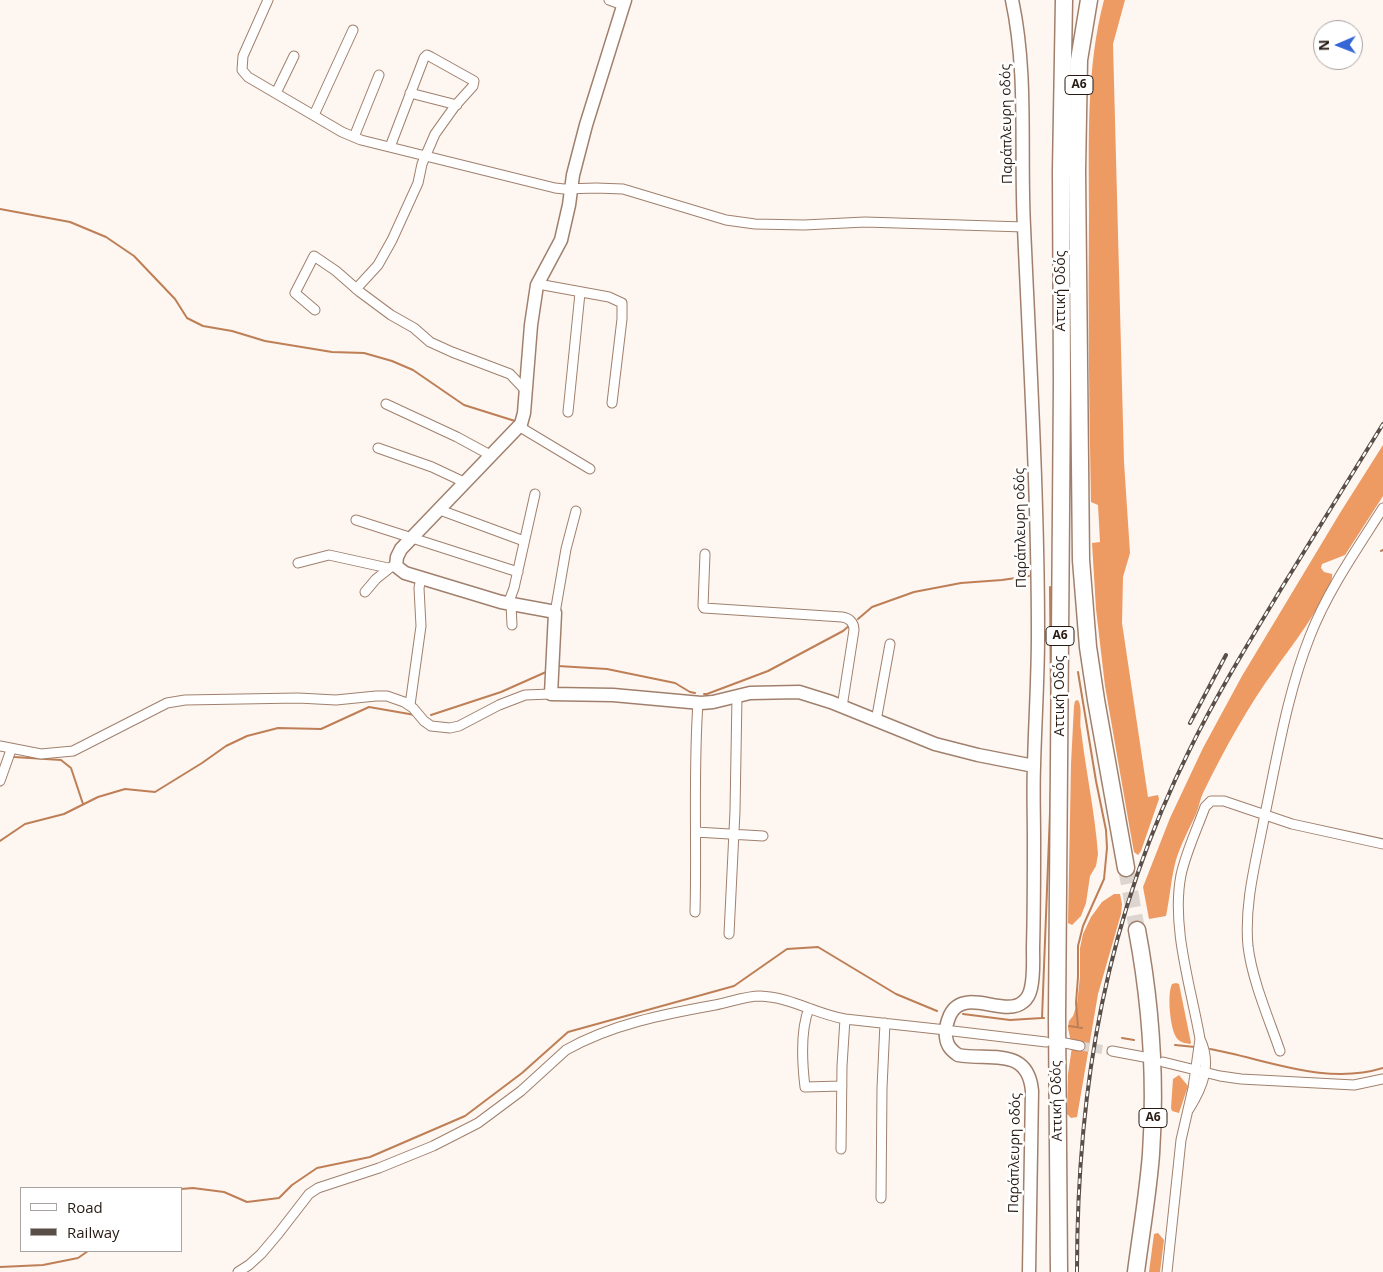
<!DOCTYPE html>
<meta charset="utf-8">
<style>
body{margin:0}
#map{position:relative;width:1383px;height:1272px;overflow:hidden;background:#fdf6f1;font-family:"Open Sans",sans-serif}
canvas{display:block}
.legend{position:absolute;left:20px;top:1187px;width:162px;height:65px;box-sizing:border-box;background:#fff;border:1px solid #a9a4a1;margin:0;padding:6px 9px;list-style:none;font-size:15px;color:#271b13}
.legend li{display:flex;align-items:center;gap:10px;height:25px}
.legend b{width:25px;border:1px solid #a9a4a1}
.north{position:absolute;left:1313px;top:20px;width:50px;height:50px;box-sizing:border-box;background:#fff;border:1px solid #a9a4a1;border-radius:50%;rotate:269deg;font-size:14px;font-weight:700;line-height:20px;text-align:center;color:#271b13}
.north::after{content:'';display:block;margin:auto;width:18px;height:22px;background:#3567d7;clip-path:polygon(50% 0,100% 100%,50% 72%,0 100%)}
</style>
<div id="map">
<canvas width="1383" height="1272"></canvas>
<ul class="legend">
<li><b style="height:6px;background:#fff"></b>Road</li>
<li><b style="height:6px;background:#5a4f48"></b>Railway</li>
</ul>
<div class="north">N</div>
</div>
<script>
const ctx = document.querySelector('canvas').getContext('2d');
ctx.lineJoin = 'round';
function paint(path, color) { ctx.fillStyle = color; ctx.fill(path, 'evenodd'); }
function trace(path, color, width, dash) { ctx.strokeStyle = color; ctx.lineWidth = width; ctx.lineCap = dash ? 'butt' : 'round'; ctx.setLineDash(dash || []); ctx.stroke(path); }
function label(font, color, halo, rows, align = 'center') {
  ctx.font = font + ' "Open Sans",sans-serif'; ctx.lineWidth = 5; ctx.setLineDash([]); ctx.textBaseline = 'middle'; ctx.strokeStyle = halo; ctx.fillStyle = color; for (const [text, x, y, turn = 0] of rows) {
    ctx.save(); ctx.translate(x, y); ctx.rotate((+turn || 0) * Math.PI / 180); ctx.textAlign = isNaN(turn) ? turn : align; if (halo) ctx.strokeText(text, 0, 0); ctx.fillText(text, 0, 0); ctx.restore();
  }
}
paint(new Path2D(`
 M1104,0H1125L1113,44L1124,462L1130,553L1123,577L1122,623L1148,797L1158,795L1159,799L1141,851L1138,855L1134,852L1130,830L1105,686L1096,609L1092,543L1100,542L1098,505L1091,502C1089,405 1088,308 1089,211C1089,141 1086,68 1104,0Z
 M1383,445V496L1345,555L1322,564L1321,568L1324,572L1332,574C1335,589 1287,653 1276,668C1248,706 1224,750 1203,793C1200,799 1199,807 1196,814C1189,829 1181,844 1176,860C1171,878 1170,897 1166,916L1149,919L1143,887L1170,818L1203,748L1242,676L1340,513Z
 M1078,700C1083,708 1079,721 1081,730C1086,772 1095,813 1098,854L1096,866L1090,876L1086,903L1081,916L1072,925L1068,923L1071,764L1074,706L1075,701Z
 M1114,894H1120L1122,904L1121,914L1098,994L1077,1117L1071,1118L1067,1114L1068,1074L1072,1047L1068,1028L1069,1021L1073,1016L1077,1004L1080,977V948L1083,934L1091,917L1102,902Z
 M1176,983L1179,984L1191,1043L1190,1044C1184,1043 1179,1042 1176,1037C1170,1027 1167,994 1172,984Z
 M1179,1075L1188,1086L1179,1113L1172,1111L1171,1108L1173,1079Z
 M1158,1233L1164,1240L1160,1272H1149L1154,1234Z`), '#ed9a63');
trace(new Path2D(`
 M0,209L70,222L106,237L134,256L175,299L187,318L203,326L232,331L265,341L332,352L364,353L392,361L413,370L464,405L515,421
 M1381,551L1383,550
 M1050,587L1051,702
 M858,619L872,607L914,592L961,583L1002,580L1029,576
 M558,666L607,669L675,683L690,692L695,693
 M704,694H707L768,671L843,631L850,625
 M431,715L501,692L546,672
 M14,757L61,760L71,768L83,804
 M0,841L25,824L64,814L98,797L125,789L155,792L202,763L226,746L247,736L278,728L321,729L369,707L415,715
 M963,1014L1010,1020L1042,1018
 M1044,1018H1042L1051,787
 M1069,1026L1082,1028
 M1078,1027L1076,1003L1078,977V946L1083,926L1104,879L1107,848L1106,830L1096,781L1078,672
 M1122,1038L1134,1040
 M1175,1045L1195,1047
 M1210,1049C1266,1059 1325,1086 1383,1068
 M181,1189L193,1188L224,1192L247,1202L279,1198L292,1185L317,1168L370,1157L465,1116L522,1073L568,1032L734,986L787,949L818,947L896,994L937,1011
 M0,1267L43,1265L78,1258L88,1251`), '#be7f56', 2);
trace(new Path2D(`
 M1080,1046L1112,1051`), '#ddd5d0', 9, [9, 4.5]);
trace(new Path2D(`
 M1126,868L1137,930`), '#ddd5d0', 16, [16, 8]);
const street = new Path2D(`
 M268,0L243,56L242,70L248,77L342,132L361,140L555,188L564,189L596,188L623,189L726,220L755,224L804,225L865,222L1024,227
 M609,0L623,5
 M276,93L294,56
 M410,93L457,105
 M314,115L353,30
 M354,137L379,75
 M538,284L609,297L622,303V319L612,403
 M356,289L378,265L392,240L418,183L422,164L435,134L455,106L473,86L474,81L431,57L427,55L424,58L390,147
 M315,310L295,293L314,256L336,271L360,292L391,315L414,328L430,342L452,352L510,374L526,391
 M386,404L457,437L492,456
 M568,412L580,293
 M520,427L590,469
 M378,448L432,467L466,483
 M440,510L524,541
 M356,520L518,572
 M705,554L703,606L704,608L842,617C849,618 854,622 854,630L842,707
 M298,563L329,555L388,568
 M365,592L376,579L391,567
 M508,604L514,588L535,494
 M511,604L512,625
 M555,613L566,549L576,511
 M410,705L421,626L419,588L421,578
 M876,721L890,644
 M0,746L41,754L73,751L167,703L185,700L298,698L336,700L376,696H387L404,702L413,708L424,721L431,726L450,728L459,726L499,705L525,695L551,694
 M0,781L11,750
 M696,832L763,836
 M695,912C697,842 693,773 698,703
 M729,934L735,811L737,696
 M809,1008C800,1031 802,1062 805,1087L842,1086
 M953,1031L1046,1042
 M1065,1043L1080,1046
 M1112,1051L1144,1057
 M1280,1051C1269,1019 1252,980 1248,946C1244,904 1256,861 1264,819C1277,758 1287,694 1310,636C1328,590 1357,549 1383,508
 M1163,1062L1220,1076L1241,1079L1354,1085L1383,1079
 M1189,1109C1203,1087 1212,1064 1200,1039C1191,987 1171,927 1181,875C1186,852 1197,829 1205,807L1211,801H1224L1292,824L1383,844
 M841,1149L842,1066L845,1019
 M881,1198L882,1088L885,1023
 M238,1272L249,1265L261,1254L278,1234L309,1194L318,1188L379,1168L433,1146L478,1123L521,1091L566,1050C612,1024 665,1014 715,1005C730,1002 746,996 760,996C790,997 816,1014 845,1019L946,1030
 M1167,1272L1181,1140L1193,1088L1200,1039`);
const secondary = new Path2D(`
 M625,0L586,125L573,175L569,205L561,240L537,285L531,325L524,413L521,424L401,549L397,557L396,566L405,573L501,602L550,611L555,613L551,694L613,695L701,703L713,702L750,693L799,692L831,702L935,744L978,755L1034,766
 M1012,0C1028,74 1020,151 1024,227C1030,363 1038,499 1038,635C1038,679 1035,723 1034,766C1033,791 1034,815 1034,840C1034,876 1034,912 1033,948C1033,961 1034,975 1031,988C1030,993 1027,999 1023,1002C1005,1018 964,986 950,1015C947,1022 945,1030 946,1037C947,1046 951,1050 958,1055C989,1061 1028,1046 1032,1091L1029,1272`);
const highway = new Path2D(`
 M1089,0L1079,60L1077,171L1081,560L1088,647L1096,700L1126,868
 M1059,1272L1057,1018L1062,383L1061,171L1064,0
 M1136,1272C1141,1233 1148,1194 1151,1154C1156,1079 1151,1004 1137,930`);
trace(street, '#a0806d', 11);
trace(secondary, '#a0806d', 15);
trace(highway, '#a0806d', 19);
trace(street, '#fff', 9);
trace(secondary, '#fff', 12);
trace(highway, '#fff', 16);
const rail = new Path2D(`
 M1190,723L1226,655
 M1077,1272C1077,1086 1106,917 1190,749C1217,694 1249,642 1281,589C1315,534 1349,479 1383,424`);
trace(rail, '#5a4f48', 4);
trace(rail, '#fff', 2, [5.5]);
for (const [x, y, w] of [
 [1079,85,28],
 [1060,636,28],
 [1153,1118,28]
]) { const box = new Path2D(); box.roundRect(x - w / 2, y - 9.5, w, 19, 4); ctx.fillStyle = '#fff'; ctx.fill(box); trace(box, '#271b13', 1); }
label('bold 12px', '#271b13', null, [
 ["Α6",1079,85],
 ["Α6",1060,636],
 ["Α6",1153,1118]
]);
label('14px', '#271b13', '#fff', [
 ["Παράπλευρη οδός",1007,124,-91],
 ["Αττική Οδός",1061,291,-90],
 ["Παράπλευρη οδός",1021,528,-91],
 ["Αττική Οδός",1060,696,-90],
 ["Αττική Οδός",1057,1101,-91],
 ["Παράπλευρη οδός",1015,1153,-89]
]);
</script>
